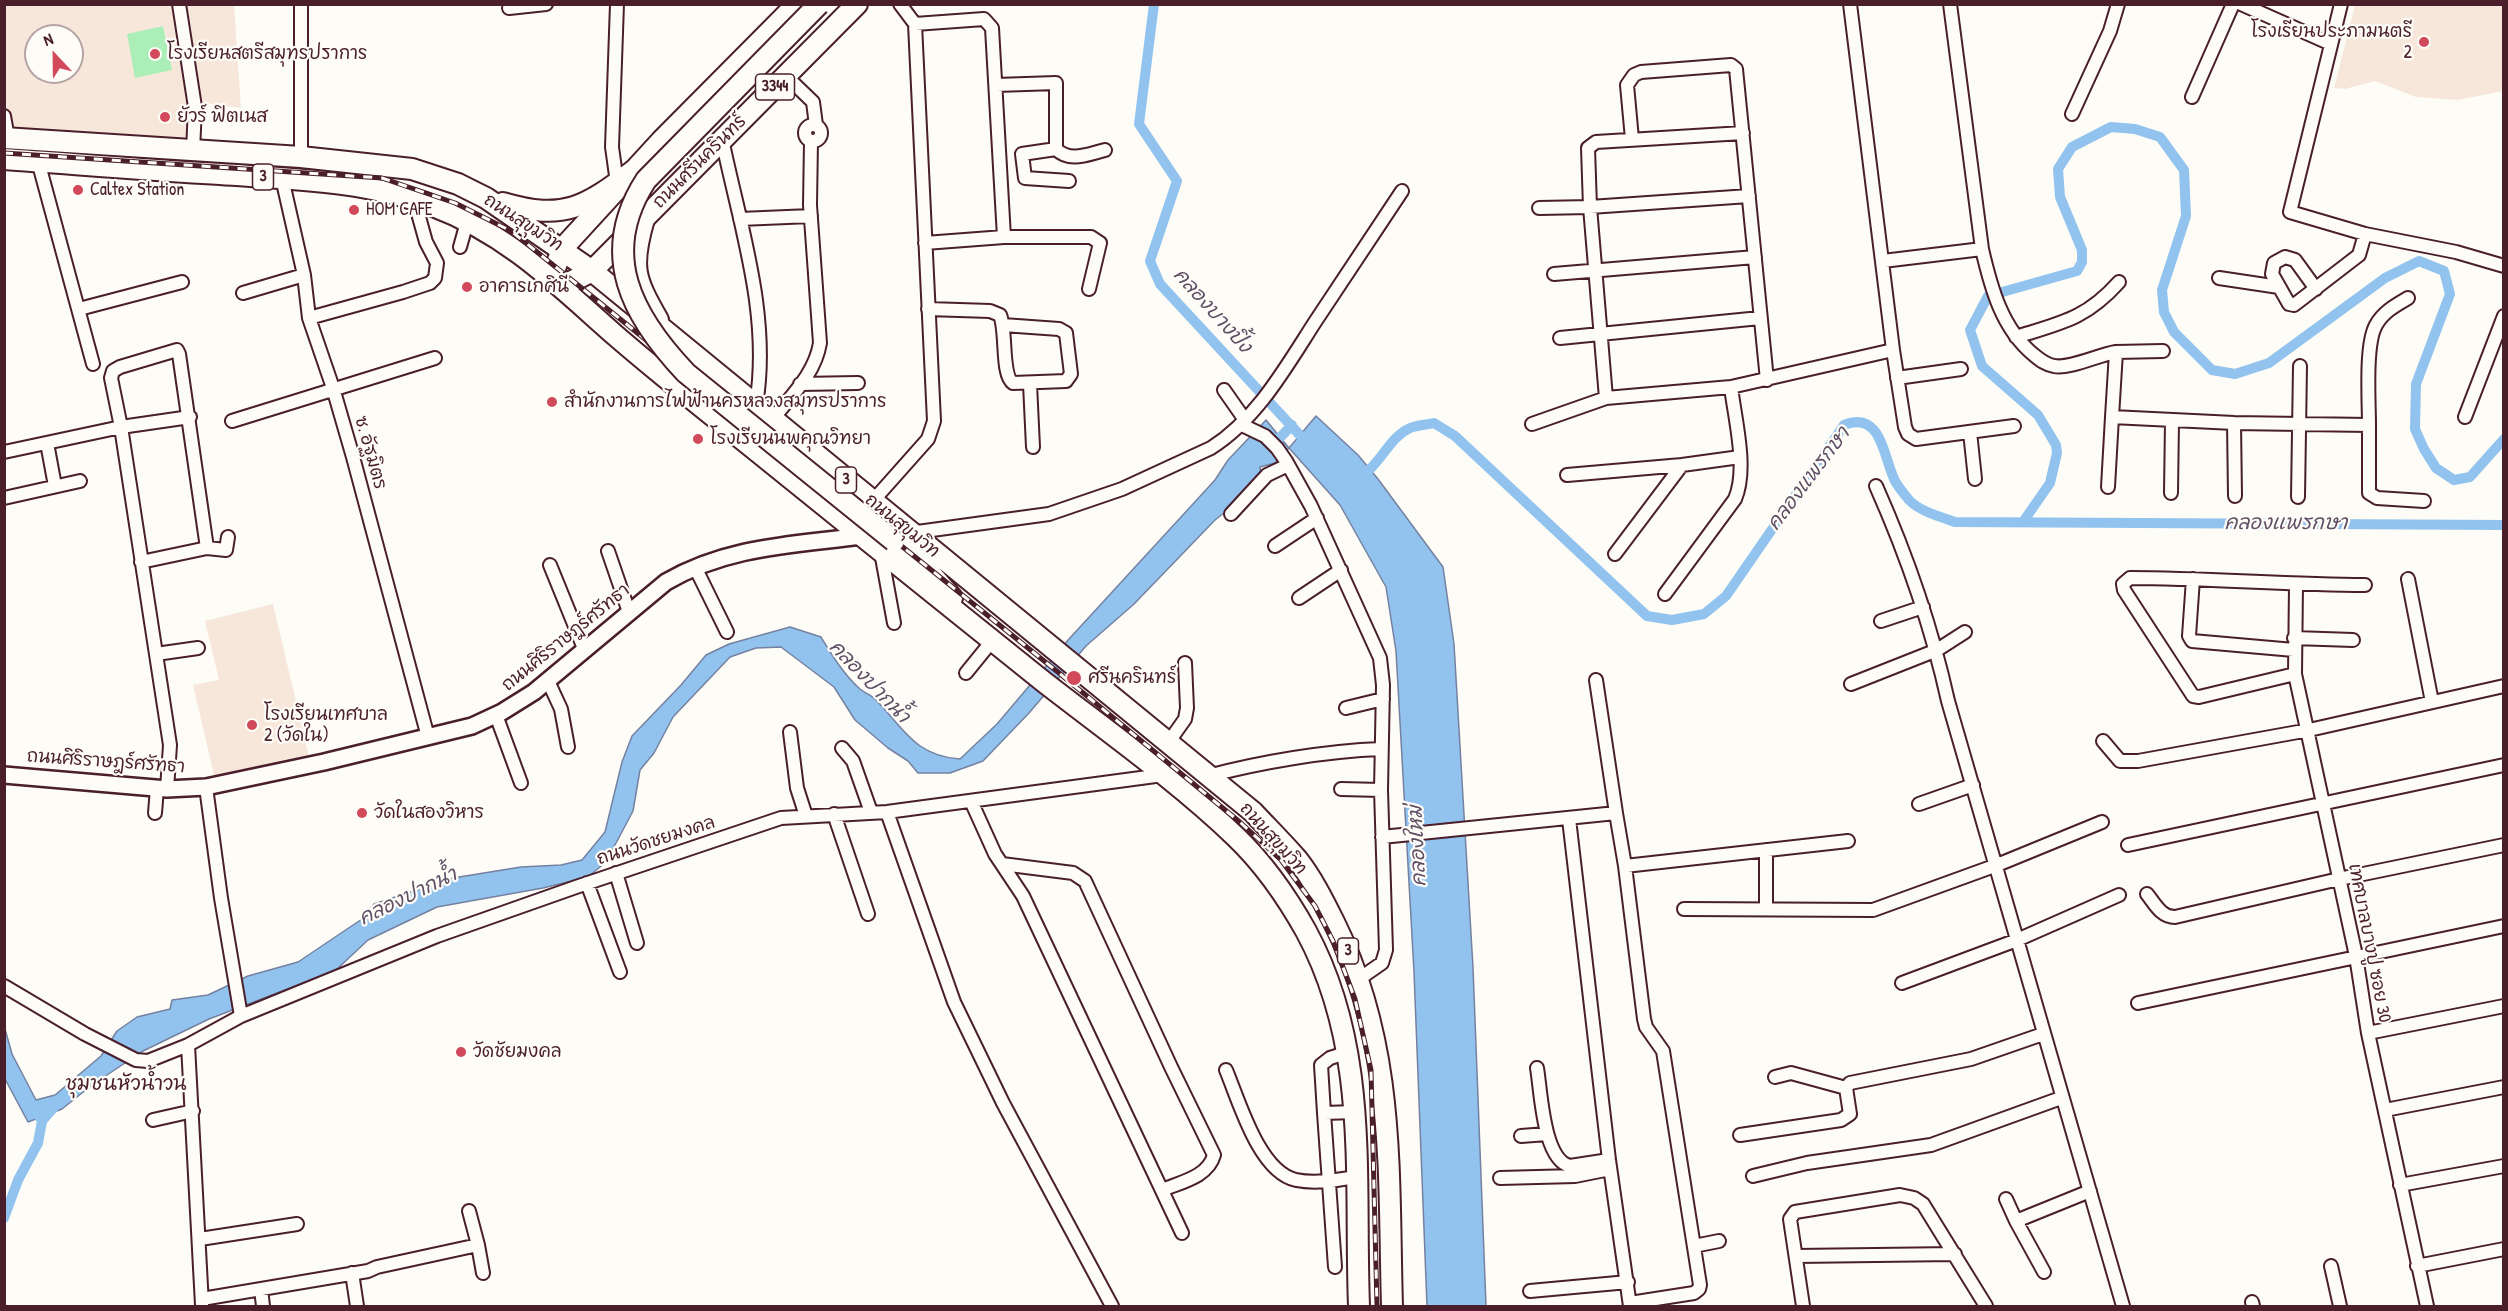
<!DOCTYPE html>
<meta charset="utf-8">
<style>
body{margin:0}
#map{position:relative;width:2508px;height:1311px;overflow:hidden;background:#fdfcf7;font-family:"Patrick Hand",sans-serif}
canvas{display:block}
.frame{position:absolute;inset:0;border:6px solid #4a1f2b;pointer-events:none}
.north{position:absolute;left:24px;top:24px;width:60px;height:60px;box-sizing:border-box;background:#fdfcf7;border:2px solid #b5a4a5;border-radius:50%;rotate:338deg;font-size:16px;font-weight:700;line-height:24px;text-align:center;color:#4a1f2b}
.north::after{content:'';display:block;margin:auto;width:21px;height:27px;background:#d1495b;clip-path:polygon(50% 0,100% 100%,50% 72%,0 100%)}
</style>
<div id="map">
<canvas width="2508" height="1311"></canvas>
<div class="frame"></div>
<div class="north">N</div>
</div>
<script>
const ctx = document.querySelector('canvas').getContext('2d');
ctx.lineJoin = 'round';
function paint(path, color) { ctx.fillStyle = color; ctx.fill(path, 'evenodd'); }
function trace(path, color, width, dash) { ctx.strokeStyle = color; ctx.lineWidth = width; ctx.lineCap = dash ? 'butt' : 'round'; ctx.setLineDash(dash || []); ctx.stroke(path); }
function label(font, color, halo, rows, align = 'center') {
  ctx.font = font + ' "Patrick Hand","Playpen Sans Thai",sans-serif'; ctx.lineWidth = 4.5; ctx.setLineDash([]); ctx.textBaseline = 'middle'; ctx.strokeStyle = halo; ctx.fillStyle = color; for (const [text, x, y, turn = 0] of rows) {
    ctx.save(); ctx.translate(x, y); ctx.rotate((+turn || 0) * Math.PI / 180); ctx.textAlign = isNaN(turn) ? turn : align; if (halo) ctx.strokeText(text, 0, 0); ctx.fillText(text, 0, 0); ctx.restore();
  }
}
paint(new Path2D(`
 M5,5H234L241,108L194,102L188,139L12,130L5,98ZM36,36H72V72H36Z
 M2355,5H2503V91L2458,100L2416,97L2375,81L2345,89L2334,88Z
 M273,604L311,765L217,788L193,685L219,680L205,621Z`), '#f7e7db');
paint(new Path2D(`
 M163,26L172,70L135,78L127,34Z`), '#abeeb8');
const water = new Path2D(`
 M1316,416L1358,455L1378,479L1443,567L1454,644L1473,968L1486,1306H1427L1414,972L1396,651L1386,587L1340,505L1289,448L1275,463L1260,467L1261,479L1238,502L1215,520L1134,604L1086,646L1029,713L983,761L950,773H918L908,761L888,748L855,720L834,687L781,647L756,648L730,657L673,717L654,753L640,770L633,811L606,862L588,877L543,888L437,907L368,940L335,971L209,1019L143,1051L92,1085L62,1109L28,1122L5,1079V1029L12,1054L36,1100L55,1095L101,1056L117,1031L137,1017L170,1009L172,1000L208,995L248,976L298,962L365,917L374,904L453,878L521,867L561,865L582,860L605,832L622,762L632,736L681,685L706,655L729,644L790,627L821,637C832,655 844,675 860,689C865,693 871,695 875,699C903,727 914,756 960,759L997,724L1069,639L1215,480L1228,460L1266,420L1289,448Z`);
paint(water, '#92c3ee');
trace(water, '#7581a0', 1.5);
trace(new Path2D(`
 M1154,4L1139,124L1177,181L1150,261L1160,284L1309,445
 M1272,446L1292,425
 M1370,469C1384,456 1392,436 1410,428C1417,425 1426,425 1434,423L1455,436L1647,616L1672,620L1704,614L1726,596L1844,425C1882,410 1883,457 1895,481C1899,488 1904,494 1909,500C1919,511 1941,517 1955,522L2504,525
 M2023,522L2050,483L2057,453L2056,445L2038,415L1982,366L1970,330L1988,296L2077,271L2082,262V250L2060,197L2058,169L2072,147L2111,127L2135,129L2160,137L2184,170L2186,216L2162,290L2164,312L2174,332L2212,370L2235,374L2269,363L2385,278L2419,261L2444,271L2450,294L2416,384L2415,429L2424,449L2436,468L2454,480L2470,477L2504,439
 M33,1107L42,1121L55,1106
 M4,1218L18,1180L38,1143L42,1121`), '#92c3ee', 10);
const minor = new Path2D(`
 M179,4L195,107L193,151
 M1850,4L1893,350L1905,427L1908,434L1916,439L2014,426
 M1950,4L1982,249C1991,288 2002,329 2034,355C2040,360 2046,365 2054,366C2070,369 2098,355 2116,352L2112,417L2234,423L2369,425C2369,401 2365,344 2376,325C2383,312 2396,305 2408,298
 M2241,4L2331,44
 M2341,4L2290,212L2365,234L2456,252L2504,266
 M509,8L546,4
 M915,24L984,19L992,28L1004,237
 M786,76L813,102L816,125
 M996,85L1056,83V149C1070,163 1088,154 1105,150
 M2192,97L2233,4
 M2072,114L2110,31L2118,4
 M4,116L8,138
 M805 133a8 8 0 1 1 16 0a8 8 0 1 1-16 0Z
 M722,139C740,226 771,316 756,405
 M1632,139L1627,85L1634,75L1641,72L1731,65L1736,69L1767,380
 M1056,149L1022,154L1025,178L1069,181
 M301,157V4
 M38,161L93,364
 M282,178L304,275L309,318L333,388L353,457L428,737
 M617,183L612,147L617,4
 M1539,208L1590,207L1749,196
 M740,219L811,216
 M925,243L1004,237H1091L1100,243L1089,289
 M460,247L467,222
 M1883,261L1982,249
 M1554,274L1755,257
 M2219,278L2279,287
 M2316,289L2295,260L2285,257L2274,263L2272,274L2289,304L2294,305L2359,255L2365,234
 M243,293L304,275
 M79,309L182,282
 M928,309L990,311L1000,315C1007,331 1001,375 1013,383L1066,381L1071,374L1066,333L1059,329L1003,325
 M309,318L403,292L430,283L435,278L437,263L426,242L414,199
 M2016,337C2061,323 2086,319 2119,282
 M1560,338L1760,318
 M2116,352L2163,351
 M1897,378L1961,369
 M800,384L858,383
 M1030,384L1033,447
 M1224,390L1245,420
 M1606,398L1590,207L1588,148L1596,142L1743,133
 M2465,417L2504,316
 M772,420C791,396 815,374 820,343L810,205L811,141
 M232,421L435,358
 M2234,423L2235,496
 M1532,424L1606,398L1731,387L1893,350
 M1242,425L1265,436L1277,448L1286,461L1311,506L1380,658L1383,685L1381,790L1386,950L1382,963L1359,979
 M2369,425V493L2377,498L2424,501
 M1970,432L1975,479
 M47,443L55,486
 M4,452L121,427L190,417
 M1567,475L1682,465L1740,457
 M1876,486C1908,558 1931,624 1948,701L2123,1306
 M2108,487L2112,417
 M2171,493L2172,421
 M2298,497L2300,366
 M4,498L80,481
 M872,502L928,439L934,421L915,24L900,4
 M1231,514L1267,475L1288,465
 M910,533L1049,514L1122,489L1211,448C1257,419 1286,367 1315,322C1344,278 1373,234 1402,191
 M1275,546L1317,518
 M207,548L226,550L228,537
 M608,551L629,612
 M881,552L894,623
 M1615,554L1682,465
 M141,562L207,548L179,354L177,350L120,367L113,371L111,378L121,427L170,745L167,789
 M550,565L585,651
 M695,567L727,632
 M2193,579L2189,636L2192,641L2294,650
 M2408,579L2432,702
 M2296,585L2295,674L2356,956L2368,1033L2427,1306
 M1665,594L1735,499C1748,469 1735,420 1731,387
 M1299,598L1341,570
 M1881,621L1923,607
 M2294,638L2353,640
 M156,654L198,648
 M966,673L992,641
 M2295,674L2199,697L2193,696L2124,590L2123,584L2130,578C2209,578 2287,585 2365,585
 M1596,680L1616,813
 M548,681L561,709L568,747
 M1851,684L1937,650L1965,632
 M1346,708L1383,699
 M496,715L521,783
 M790,732L797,788L806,816
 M2103,741L2120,761H2138L2309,730L2504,686
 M1168,743L1185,719L1187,708L1185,663
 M842,748L853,761L871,812
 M1208,776C1261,762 1326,751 1381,749
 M206,787L221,898L241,1016
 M1341,789L1381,790
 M971,801L995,854L1023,896L1182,1233
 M1919,804L1973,785
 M887,812L954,1002L1003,1103L1112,1306
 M155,813L157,788
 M834,814L868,914
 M1569,819L1609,1160L1630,1306
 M1382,837L1616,813L1625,866L1644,1019L1646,1027L1663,1051L1700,1285L1699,1289L1694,1293L1630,1303
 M2128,845L2504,765
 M1766,850V909
 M1002,864L1073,873L1085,881L1171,1067L1214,1155C1208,1177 1181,1182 1162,1190
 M1625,866L1848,841
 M616,873L637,943
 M587,883L620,972
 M2147,894C2155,904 2161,917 2175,917L2339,879L2504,845
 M1684,909L1873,910L1997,865L2102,822
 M1902,983L2017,940L2119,895
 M4,986L85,1034L136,1060L148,1061L188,1045L241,1016L437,936L576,887L781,818L887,812L1163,775
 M2138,1003L2504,926
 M2368,1033L2504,1006
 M188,1045L202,1305
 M1537,1068C1541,1091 1543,1160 1570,1166L1609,1160
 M1226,1070C1239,1101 1259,1172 1296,1180C1316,1184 1337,1180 1356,1177
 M1775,1077L1791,1073L1846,1088
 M2385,1110L2504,1087
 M1324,1113L1321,1065L1330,1058L1349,1052
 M153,1120L193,1111
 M1740,1135L1841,1120L1850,1114L1846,1088L1850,1083L1971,1059L2043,1034
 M1521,1136L1547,1134
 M1753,1176L1807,1163L1931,1145L2061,1098
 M1500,1178L1575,1176L1610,1169
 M2400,1185L2504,1166
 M2006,1199L2016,1221
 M200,1239L297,1224
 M478,1245L483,1273
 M1694,1246L1719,1241
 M1796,1256L1955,1254
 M2331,1266L2340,1306
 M2417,1266L2504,1249
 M1335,1267L1324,1113L1355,1112
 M2044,1272L2016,1221L2090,1191
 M352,1273L357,1306
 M261,1289L263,1306
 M1530,1291L1628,1282
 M202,1299L368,1271L377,1267L478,1245L469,1211
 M2252,1302L2253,1306
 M1803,1306L1790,1219L1795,1212L1900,1195L1914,1198L1923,1204L1986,1306`);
const tertiary = new Path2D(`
 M4,775L167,789L206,787L324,762L472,726L502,712L534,692L666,582C728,546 793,545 862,536`);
const primary = new Path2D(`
 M552,277L562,249L661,141L797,4
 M563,286L592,271L857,4`);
const trunk = new Path2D(`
 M4,138L301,157L412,169L458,184L486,198L592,271L1253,812C1268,828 1283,843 1297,859C1312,878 1323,900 1334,922C1396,1047 1388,1171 1392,1306
 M4,159C76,164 148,170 220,174C292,179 365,180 433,206C508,234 558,285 616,336C661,375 707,411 753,448C850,526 947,605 1044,682C1107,731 1179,782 1236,837C1264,864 1287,897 1306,931C1370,1049 1354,1178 1359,1306
 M503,203C564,221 585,207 633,171
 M644,219C630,267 634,278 658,320
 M894,541L925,567L952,598`);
trace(minor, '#4a1f2b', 16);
trace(tertiary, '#4a1f2b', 20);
trace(primary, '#4a1f2b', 24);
trace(trunk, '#4a1f2b', 24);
trace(minor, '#fdfcf7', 12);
trace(tertiary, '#fdfcf7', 15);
trace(primary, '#fdfcf7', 20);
trace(trunk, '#fdfcf7', 20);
const rail = new Path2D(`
 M4,153L382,178L455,203L511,231L1059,673L1241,823L1281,860L1315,906L1333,941L1355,999L1371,1070L1377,1306`);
trace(rail, '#4a1f2b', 5);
trace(rail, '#fdfcf7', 3, [9]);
const trunkBridge = new Path2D(`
 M819,4L646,180C598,254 632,316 686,373L894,541`);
trace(trunkBridge, '#4a1f2b', 24, []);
trace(trunkBridge, '#fdfcf7', 20);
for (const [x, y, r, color] of [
 [2424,42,6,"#d1495b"],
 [155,54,6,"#d1495b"],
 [165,117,6,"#d1495b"],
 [78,190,6,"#d1495b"],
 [354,210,6,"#d1495b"],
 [467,287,6,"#d1495b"],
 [552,402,6,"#d1495b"],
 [698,439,6,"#d1495b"],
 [1074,678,8,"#d1495b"],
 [252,725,6,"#d1495b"],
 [362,813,6,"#d1495b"],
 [461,1052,6,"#d1495b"]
]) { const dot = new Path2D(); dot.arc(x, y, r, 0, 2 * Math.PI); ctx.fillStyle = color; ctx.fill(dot); trace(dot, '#fdfcf7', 2); }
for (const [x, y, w] of [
 [775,87,39],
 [263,177,21],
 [846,480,21],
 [1348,951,21]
]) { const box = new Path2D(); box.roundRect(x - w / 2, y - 13, w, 26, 4.5); ctx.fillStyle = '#fdfcf7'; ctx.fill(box); trace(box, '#4a1f2b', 1.5); }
label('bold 16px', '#4a1f2b', null, [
 ["3344",775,87],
 ["3",263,177],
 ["3",846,480],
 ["3",1348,951]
]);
label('18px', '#4a1f2b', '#fdfcf7', [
 ["โรงเรียนประภามนตรี",2412,32,"right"],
 ["2",2412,53,"right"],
 ["โรงเรียนสตรีสมุทรปราการ",167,54],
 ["ยัวร์ ฟิตเนส",177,117],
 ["Caltex Station",90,190],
 ["HOM CAFE",366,210],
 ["อาคารเกศินี",479,287],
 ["สำนักงานการไฟฟ้านครหลวงสมุทรปราการ",564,402],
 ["โรงเรียนนพคุณวิทยา",710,439],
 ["ศรีนครินทร์",1088,678],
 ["โรงเรียนเทศบาล",264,715],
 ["2 (วัดใน)",264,736],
 ["วัดในสองวิหาร",374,813],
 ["วัดชัยมงคล",473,1052]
], 'left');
label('18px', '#4a1f2b', '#fdfcf7', [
 ["ถนนศรีนครินทร์",700,162,-45],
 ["ถนนสุขุมวิท",523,223,33],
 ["ซ. อัฐมิตร",370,453,74],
 ["ถนนสุขุมวิท",902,526,39],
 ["ถนนศิริราษฎร์ศรัทธา",566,638,-39],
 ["ถนนศิริราษฎร์ศรัทธา",106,762,4],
 ["ถนนสุขุมวิท",1273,839,48],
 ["ถนนวัดชยมงคล",656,841,-18],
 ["เทศบาลบางปู ซอย 30",2369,943,79]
]);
label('italic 20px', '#605066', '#fdfcf7', [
 ["คลองบางปิ้ง",1212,311,48],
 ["คลองแพรกษา",1809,479,-53],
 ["คลองแพรกษา",2286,524],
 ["คลองปากน้ำ",869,682,46],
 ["คลองใหม่",1418,846,-93],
 ["คลองปากน้ำ",408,897,-26]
]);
label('20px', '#4a1f2b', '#fdfcf7', [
 ["ชุมชนหัวน้ำวน",126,1085]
]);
</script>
